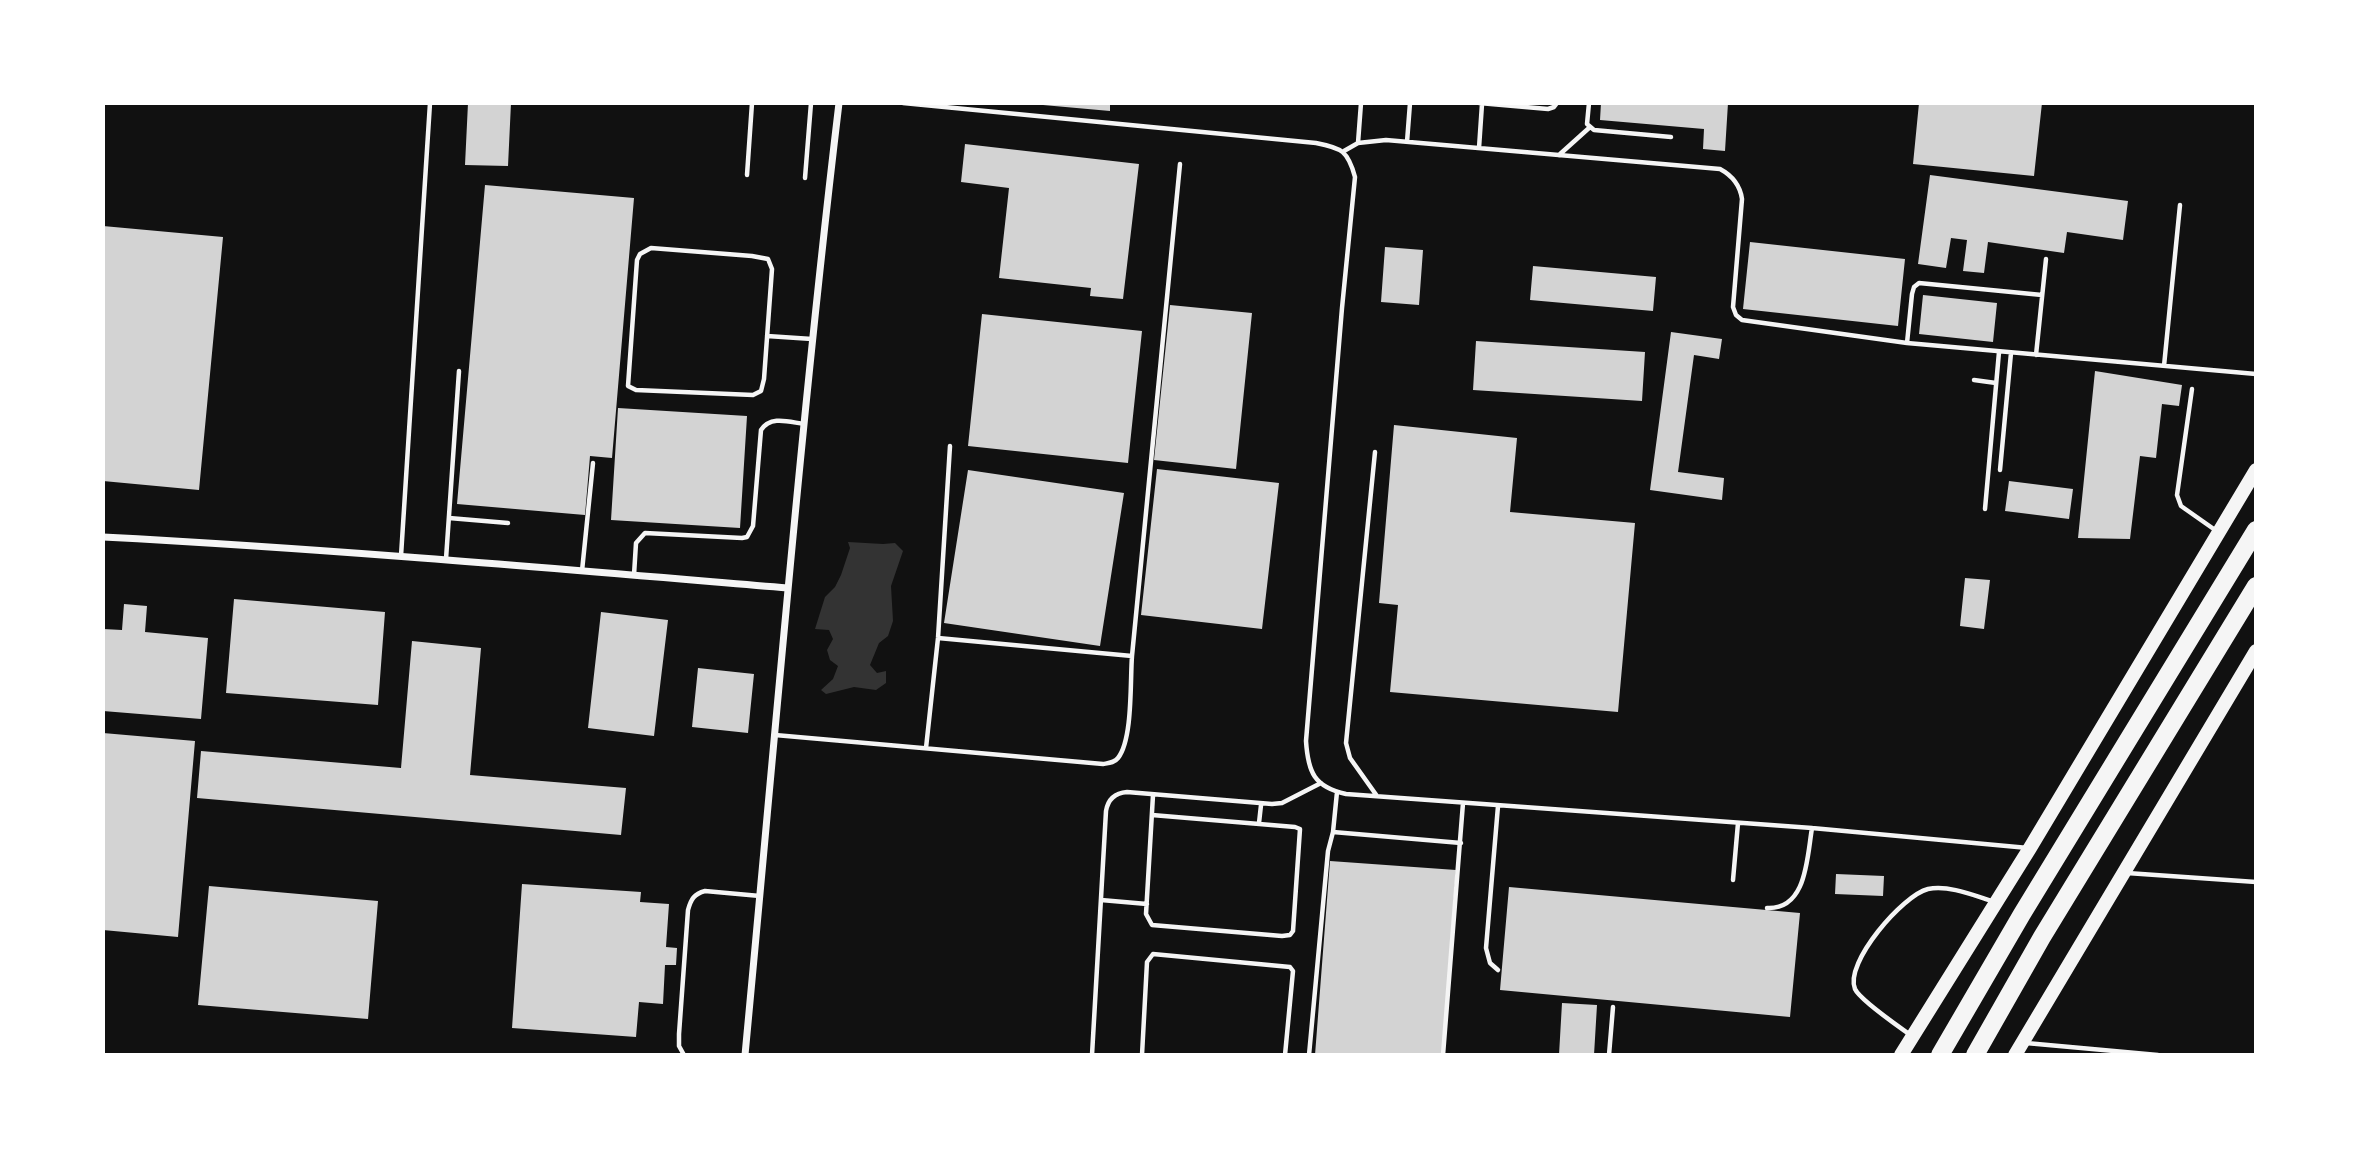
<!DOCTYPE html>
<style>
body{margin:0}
#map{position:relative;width:2359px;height:1158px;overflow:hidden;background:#111;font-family:Cabin,sans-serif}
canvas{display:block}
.frame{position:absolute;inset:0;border:105px solid #fff;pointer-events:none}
</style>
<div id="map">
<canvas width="2359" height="1158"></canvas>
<div class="frame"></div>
</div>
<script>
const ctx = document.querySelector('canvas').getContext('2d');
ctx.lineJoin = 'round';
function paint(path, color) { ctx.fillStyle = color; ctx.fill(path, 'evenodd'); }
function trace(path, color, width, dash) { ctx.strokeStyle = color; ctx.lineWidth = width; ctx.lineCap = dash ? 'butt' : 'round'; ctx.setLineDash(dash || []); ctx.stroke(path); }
paint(new Path2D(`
 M848,542L883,544L895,543L903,551L891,586L893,621L888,636L879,643L870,665L877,673L886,671V683L876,690L854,687L826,694L821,690L833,679L838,666L830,660L827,650L833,639L829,630L815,629L825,597L835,587L841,575L850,548Z`), '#333');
paint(new Path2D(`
 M468,103H511L508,166L465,165Z
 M1043,103H1110V111L1043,105Z
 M1601,103H1728L1725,151L1703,149L1704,129L1600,120Z
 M1919,103H2042L2034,176L1913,164Z
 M965,144L1139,164L1123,299L1090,296L1091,288L999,278L1009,188L961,182Z
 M1930,175L2128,201L2123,240L2067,232L2064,253L1988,242L1984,273L1963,271L1967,240L1951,238L1946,268L1918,264Z
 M485,185L634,198L612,458L590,456L585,515L457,504Z
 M103,226L223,237L199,490L103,481Z
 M1750,242L1905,259L1898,326L1743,309Z
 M1385,247L1423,250L1419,305L1381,302Z
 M1533,266L1656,277L1653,311L1530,300Z
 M1923,295L1997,303L1993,342L1919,334Z
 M1170,305L1252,313L1236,469L1154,460Z
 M982,314L1142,331L1128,463L968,446Z
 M1671,332L1722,339L1719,359L1694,355L1678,472L1724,478L1722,500L1650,490Z
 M1476,341L1645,352L1642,401L1473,390Z
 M2095,371L2182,385L2179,406L2162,404L2156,458L2140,456L2130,539L2078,538Z
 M618,408L747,416L740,528L611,520Z
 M1394,425L1517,438L1510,512L1635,523L1618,712L1390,692L1398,605L1379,603Z
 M1157,469L1279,483L1262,629L1141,615Z
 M968,470L1124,493L1100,646L944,623Z
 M2009,481L2073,489L2069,519L2005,511Z
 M1965,578L1990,580L1984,629L1960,626Z
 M234,599L385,612L378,705L226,693Z
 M124,604L147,606L145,632L208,638L201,719L103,711V629L122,630Z
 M601,612L668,620L654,736L588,728Z
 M412,641L481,648L470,775L626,788L621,835L197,798L201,751L401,768Z
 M698,668L754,674L748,733L692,727Z
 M103,733L195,741L178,937L103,930Z
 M1330,861L1456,870L1442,1055H1315Z
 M1836,874L1884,876L1883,896L1835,894Z
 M522,884L641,892L640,902L669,904L666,947L677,948L676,965H665L663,1004L639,1002L636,1037L512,1028Z
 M209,886L378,901L368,1019L198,1005Z
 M1509,887L1800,913L1790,1017L1500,990Z
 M1562,1003L1597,1005L1594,1055H1559Z`), '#d3d3d3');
trace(new Path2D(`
 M903,103L1316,143C1342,148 1348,151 1355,177L1342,308L1306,741C1308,772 1314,787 1346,794L1812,828L2028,848
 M1479,103L1548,109L1554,107L1557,103
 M1589,103L1587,124L1594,130L1671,137
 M1407,142L1410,103
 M1358,143L1361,103
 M1479,148L1482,104
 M1344,151L1358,143L1386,140L1720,169C1733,176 1740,185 1742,199L1733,307L1736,315L1742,320L1907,343L2256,374
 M1559,155L1589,128
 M747,175L752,103
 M805,178L811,103
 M651,248L752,256L768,259L772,269L764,379L761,391L753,395L636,390L628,386L637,260L640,254Z
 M767,336L812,339
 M1907,343L1912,294L1914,287L1919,283L2042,295
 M2036,355L2046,259
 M2164,366L2180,205
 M1974,380L1996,383
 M2192,389L2177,495L2181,506L2218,532
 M1375,452L1346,743L1350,758L1377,796
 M2000,470L2011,353
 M1985,509L1999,352
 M449,518L508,523
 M401,556L430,103
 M446,559L459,371
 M582,571L593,463
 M634,575L636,543L645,533L742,538L747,537L753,526L761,430C771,415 789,422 804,424
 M938,638L1132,656
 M775,735L1103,764C1109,763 1114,763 1118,758C1133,739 1130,681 1132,656L1180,164
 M926,748L938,638L950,446
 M1498,806L1486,948L1490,963L1498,970
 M1152,815L1295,827L1300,829L1293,931L1290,935L1282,936L1152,925L1146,914L1153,795
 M1259,823L1261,805
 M1333,832L1461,843
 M2127,873L2256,882
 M1733,880L1738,823
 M1101,900L1147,904
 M1767,908C1807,910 1807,857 1812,828
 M1909,1034C1898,1026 1860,1000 1855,989C1844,963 1903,895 1928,889C1949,885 1973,895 1992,901
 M2026,1043L2158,1055
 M684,1055L679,1046V1034L688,910C691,899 694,894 705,891L760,896
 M1092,1055L1106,811C1108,799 1115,793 1127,792L1272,804L1282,803L1321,783
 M1142,1055L1147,962L1153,954L1290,967L1293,971L1285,1055
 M1309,1055L1328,851L1333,832L1337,792
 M1443,1055L1463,803
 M1609,1055L1613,1007`), '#f5f5f5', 4.5);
trace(new Path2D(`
 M103,537C332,549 560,569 788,588
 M745,1055C775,738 801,420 839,103`), '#f5f5f5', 7);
trace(new Path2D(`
 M1901,1055L2030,848L2256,470
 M2015,1055L2256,651`), '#f5f5f5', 14);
trace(new Path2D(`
 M1940,1055L2022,914L2256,530
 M1975,1055L2042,937L2256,586`), '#f5f5f5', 18);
</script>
